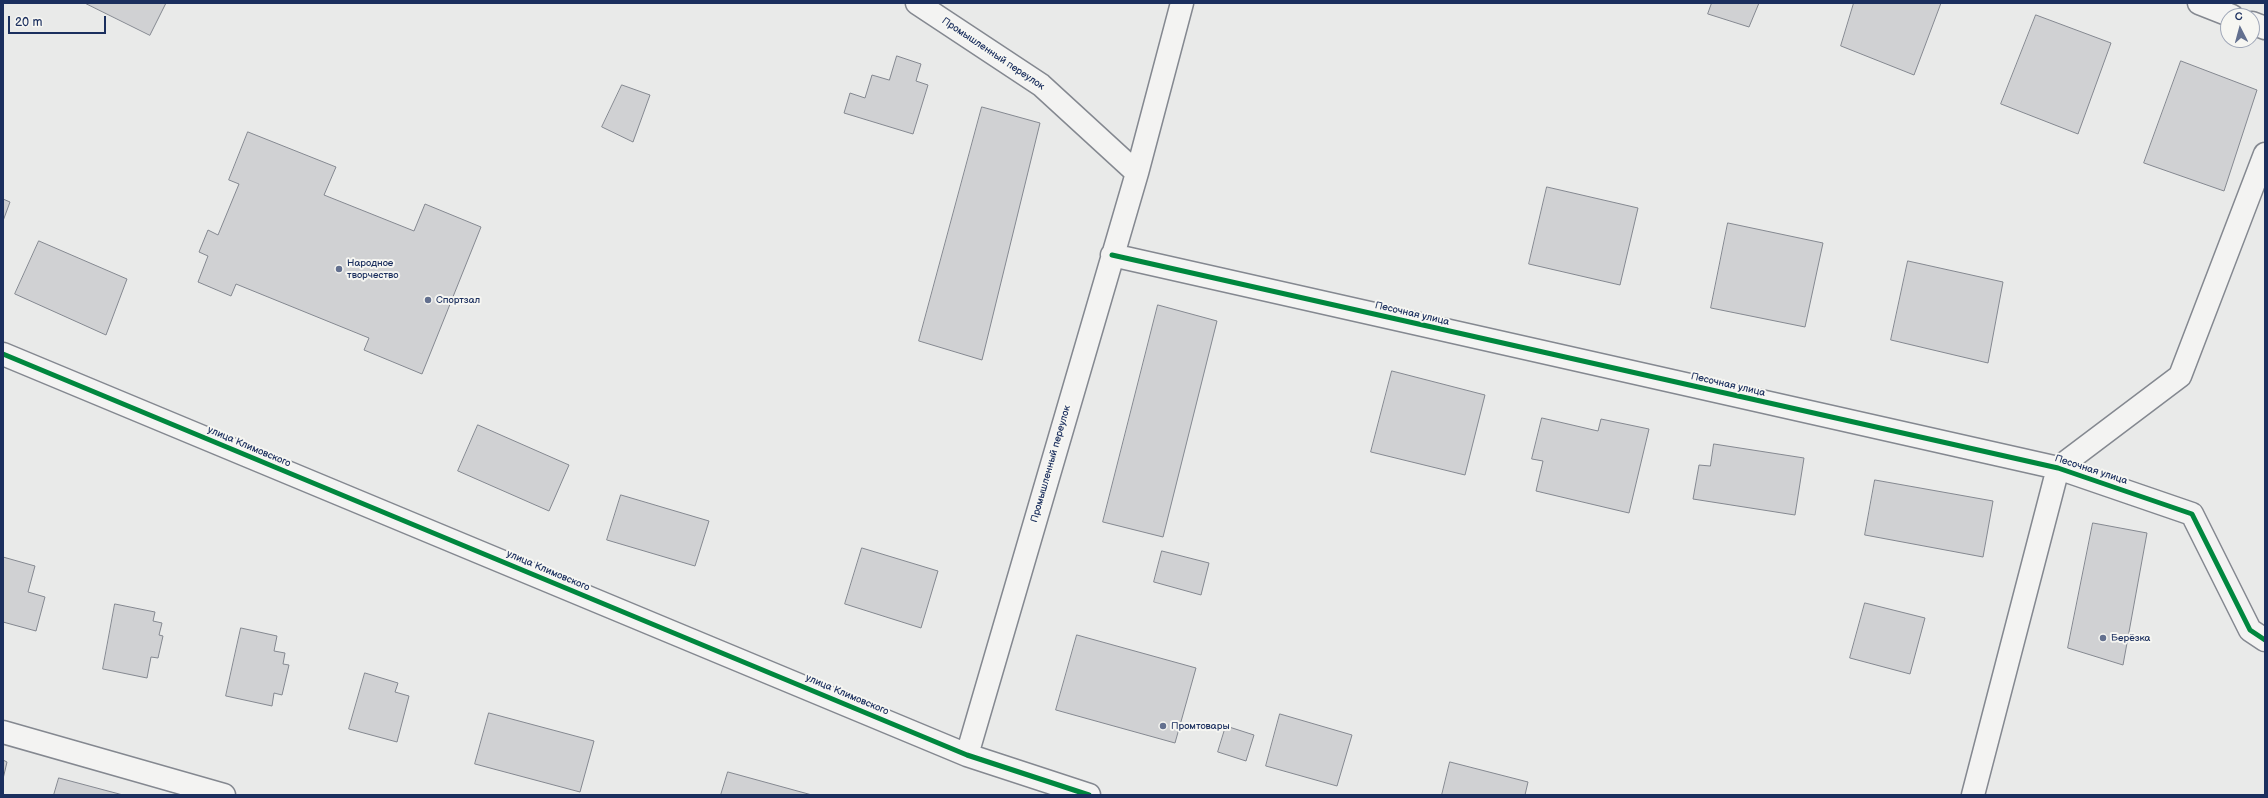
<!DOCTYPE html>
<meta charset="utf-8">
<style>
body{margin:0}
#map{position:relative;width:2268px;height:798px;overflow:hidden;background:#e9eae9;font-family:"Balsamiq Sans",sans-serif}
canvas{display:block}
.frame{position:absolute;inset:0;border:4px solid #1b2f5e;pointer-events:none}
.north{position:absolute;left:2220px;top:8px;width:40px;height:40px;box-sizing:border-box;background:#f6f6f2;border:1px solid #9ea6b7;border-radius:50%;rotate:354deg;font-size:11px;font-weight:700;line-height:16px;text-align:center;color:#1b2f5e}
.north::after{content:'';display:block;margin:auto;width:14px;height:18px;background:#63708f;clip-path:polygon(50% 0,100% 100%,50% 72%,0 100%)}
.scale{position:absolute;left:8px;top:16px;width:98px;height:18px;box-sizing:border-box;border:2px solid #1b2f5e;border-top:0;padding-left:5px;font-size:12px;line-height:14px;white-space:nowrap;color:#1b2f5e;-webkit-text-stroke:3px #f6f6f2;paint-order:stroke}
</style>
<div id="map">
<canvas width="2268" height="798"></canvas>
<div class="frame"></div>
<div class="north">С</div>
<div class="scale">20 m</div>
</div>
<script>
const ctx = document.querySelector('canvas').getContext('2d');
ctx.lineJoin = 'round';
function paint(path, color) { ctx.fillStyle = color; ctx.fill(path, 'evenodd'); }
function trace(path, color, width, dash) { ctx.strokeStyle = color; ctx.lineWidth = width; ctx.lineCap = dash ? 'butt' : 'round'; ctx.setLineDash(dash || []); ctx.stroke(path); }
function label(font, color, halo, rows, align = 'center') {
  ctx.font = font + ' "Balsamiq Sans",sans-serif'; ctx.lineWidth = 4; ctx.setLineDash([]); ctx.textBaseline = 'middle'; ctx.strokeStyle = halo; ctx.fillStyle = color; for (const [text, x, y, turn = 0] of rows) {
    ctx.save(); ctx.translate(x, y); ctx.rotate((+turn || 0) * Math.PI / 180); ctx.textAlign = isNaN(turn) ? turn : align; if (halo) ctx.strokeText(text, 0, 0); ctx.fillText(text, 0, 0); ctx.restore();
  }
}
const building = new Path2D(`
 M85,3H166L150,35Z
 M1712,3H1759L1749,27L1708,14Z
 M1854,3H1941L1914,75L1841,46Z
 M2036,15L2111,43L2078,134L2001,104Z
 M897,56L921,64L916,81L928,85L913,134L844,113L850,93L865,98L872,75L889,80Z
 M2181,61L2257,90L2224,191L2144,163Z
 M622,85L650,95L633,142L602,127Z
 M982,107L1040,123L982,360L919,341Z
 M248,132L336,167L324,195L414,231L425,204L481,227L422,374L364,350L369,338L236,284L231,296L198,282L208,256L199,252L208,230L218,235L239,184L229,180Z
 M1547,187L1638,208L1620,285L1529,264Z
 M3,199L10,202L3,221Z
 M1728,223L1823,243L1805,327L1711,308Z
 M39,241L127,279L106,335L15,294Z
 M1908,261L2003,282L1988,363L1891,340Z
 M1158,305L1217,321L1163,537L1103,522Z
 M1392,371L1485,395L1465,475L1371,452Z
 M1542,418L1598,431L1601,419L1649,429L1629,513L1536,491L1543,461L1532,459Z
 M478,425L569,465L549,511L458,471Z
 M1714,444L1804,458L1795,515L1693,499L1699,465L1710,466Z
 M1875,480L1993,501L1983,557L1865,535Z
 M621,495L709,521L695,566L607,540Z
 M2093,523L2147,533L2123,665L2068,648Z
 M862,548L938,571L921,628L845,604Z
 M1162,551L1209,563L1201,595L1154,582Z
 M3,557L35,566L28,592L45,597L36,631L3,622Z
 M1865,603L1925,618L1910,674L1850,658Z
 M115,604L155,612L153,621L162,623L159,635L163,636L158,658L151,657L147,678L103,669Z
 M241,628L277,636L274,651L285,653L283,664L289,665L282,695L274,693L272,706L226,696Z
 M1077,635L1196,668L1175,743L1056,710Z
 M365,673L398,683L395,692L409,696L397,742L349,729Z
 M489,713L594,741L580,792L475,764Z
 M1280,714L1352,735L1337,786L1266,766Z
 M1226,726L1254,735L1246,761L1218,752Z
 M3,760L7,762L3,779Z
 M1450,762L1528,782L1525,795H1442Z
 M728,772L812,795H721Z
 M59,778L123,795H54Z`);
paint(building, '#d0d1d3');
trace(building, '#848890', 1);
const minor = new Path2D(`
 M917,3L1041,85L1137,173L967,755
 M2199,3L2232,16
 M2252,23L2265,28
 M1137,173L1182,3
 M1112,255L2058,468L2192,514L2250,630L2265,640
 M3,354L967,755L1089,795
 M3,732L224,795
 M1973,795L2058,468L2180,376L2265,154`);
trace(minor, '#848890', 25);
trace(minor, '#f3f3f2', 22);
trace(new Path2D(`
 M1112,255L2058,468L2192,514L2250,630L2265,640
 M3,354L967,755L1089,795`), '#00873e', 5);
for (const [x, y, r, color] of [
 [339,269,4,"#63708f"],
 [428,300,4,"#63708f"],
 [2103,638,4,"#63708f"],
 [1163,726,4,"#63708f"]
]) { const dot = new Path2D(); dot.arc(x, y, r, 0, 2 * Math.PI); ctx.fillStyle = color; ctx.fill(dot); trace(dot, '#f6f6f2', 1.5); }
label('10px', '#1b2f5e', '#f6f6f2', [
 ["Промышленный переулок",993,54,34],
 ["Песочная улица",1412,314,13],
 ["Песочная улица",1728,385,13],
 ["улица Климовского",249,447,23],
 ["Промышленный переулок",1051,464,-74],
 ["Песочная улица",2091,470,18],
 ["улица Климовского",548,571,23],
 ["улица Климовского",847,695,23]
]);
label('10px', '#1b2f5e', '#f6f6f2', [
 ["Народное",347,263],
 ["творчество",347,275],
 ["Спортзал",436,300],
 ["Берёзка",2111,638],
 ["Промтовары",1171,726]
], 'left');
</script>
